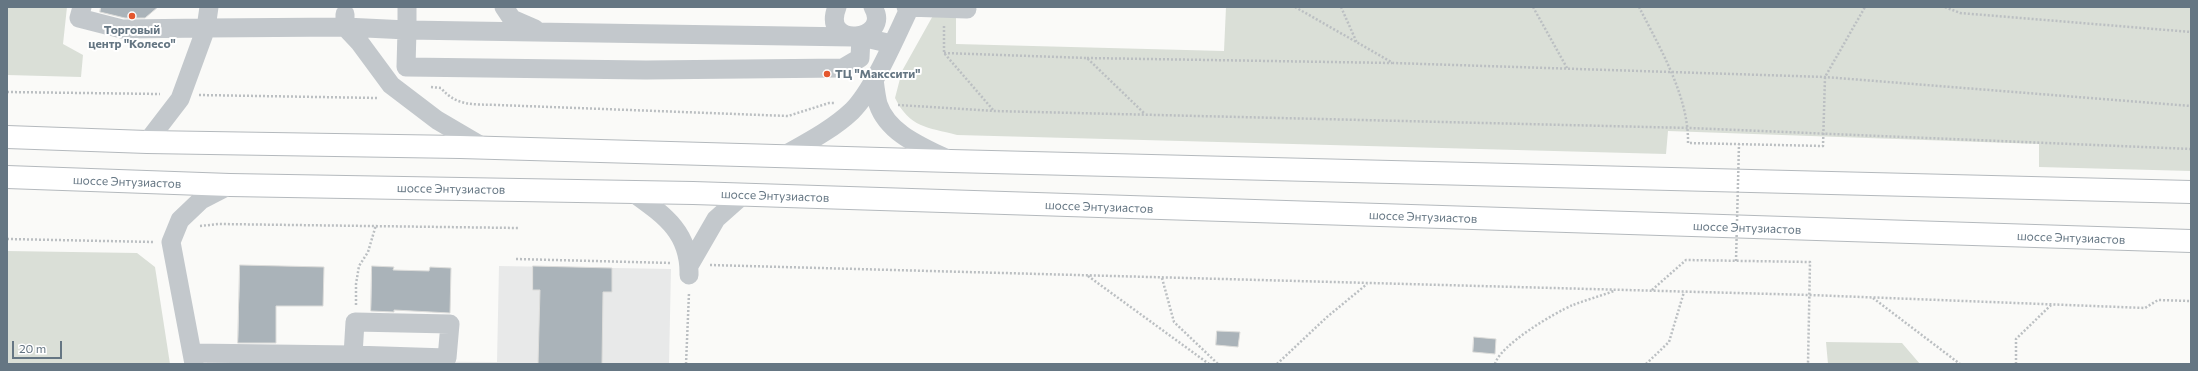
<!DOCTYPE html>
<meta charset="utf-8">
<style>
body{margin:0}
#map{position:relative;width:2198px;height:371px;overflow:hidden;background:#fafaf8;font-family:Commissioner,sans-serif}
canvas{display:block}
.frame{position:absolute;inset:0;border:8px solid #657683;pointer-events:none}
.scale{position:absolute;left:12px;top:341px;width:50px;height:18px;box-sizing:border-box;border:2px solid #657683;border-top:0;padding-left:5px;font-size:12px;line-height:14px;white-space:nowrap;color:#657683;-webkit-text-stroke:3px #fff;paint-order:stroke}
</style>
<div id="map">
<canvas width="2198" height="371"></canvas>
<div class="frame"></div>
<div class="scale">20 m</div>
</div>
<script>
const ctx = document.querySelector('canvas').getContext('2d');
ctx.lineJoin = 'round';
function paint(path, color) { ctx.fillStyle = color; ctx.fill(path, 'evenodd'); }
function trace(path, color, width, dash) { ctx.strokeStyle = color; ctx.lineWidth = width; ctx.lineCap = dash ? 'butt' : 'round'; ctx.setLineDash(dash || []); ctx.stroke(path); }
function label(font, color, halo, rows, align = 'center') {
  ctx.font = font + ' Commissioner,sans-serif'; ctx.lineWidth = 4; ctx.setLineDash([]); ctx.textBaseline = 'middle'; ctx.strokeStyle = halo; ctx.fillStyle = color; for (const [text, x, y, turn = 0] of rows) {
    ctx.save(); ctx.translate(x, y); ctx.rotate((+turn || 0) * Math.PI / 180); ctx.textAlign = isNaN(turn) ? turn : align; if (halo) ctx.strokeText(text, 0, 0); ctx.fillText(text, 0, 0); ctx.restore();
  }
}
paint(new Path2D(`
 M499,266L671,269L669,364H207V360L497,362Z`), '#e8e9e9');
paint(new Path2D(`
 M7,7H67L63,44L83,55L81,77L7,75Z
 M1226,7H2191V171L2039,167V144L1668,131L1666,154L957,135C927,127 910,128 895,98L902,71L935,12H956V44L1224,51Z
 M7,251L137,253L155,267L170,364H7Z
 M1826,342L1902,343L1920,364H1828Z`), '#dadfd7');
const building = new Path2D(`
 M101,7H158L145,18H125L100,12Z
 M240,265L324,267L323,306H276V343H238Z
 M372,266L394,267L393,270L429,271L430,267L451,268L450,313L394,310V312L371,311Z
 M533,266L612,268V292H603L602,364H538L540,290H533Z
 M1217,331L1240,332L1238,347L1216,345Z
 M1474,337L1496,339L1495,354L1473,352Z`);
paint(building, '#aab3b9');
trace(building, '#dcdcda', 1);
const highway = new Path2D(`
 M7,137L147,142L460,147L951,161L2191,192
 M7,177L230,185L693,193L2191,241`);
trace(highway, '#b4b9bd', 24);
trace(new Path2D(`
 M1295,7L1393,63L1825,77L2191,106
 M1341,7L1357,43
 M1533,7L1567,68
 M1639,7C1660,48 1689,97 1688,143L1823,146L1825,77L1865,7
 M1945,7L1960,13L2191,32
 M944,26V53L994,111
 M944,53L1087,58L1145,114
 M1087,58L1392,63
 M431,87L441,88C457,107 474,104 498,105L788,116L829,103H835
 M7,92L160,94
 M199,95L378,98
 M898,105L994,111L1689,128L2191,149
 M200,226L219,224L518,228
 M7,239L154,242
 M516,259L671,263
 M710,265L1810,295L2145,308L2158,300L2191,301
 M1088,276L1209,364
 M1162,278L1174,322L1218,364
 M1652,290L1686,260L1810,262L1808,364
 M1873,298L1960,364
 M356,305V284L359,266L368,252L376,225
 M686,364L689,293
 M1277,364L1327,317L1367,284
 M1495,364C1500,345 1554,313 1573,305C1586,300 1600,296 1614,291
 M1646,364L1669,342L1684,292
 M2016,364V339L2051,305`), '#bbbfc2', 2.5, [2, 2]);
trace(new Path2D(`
 M82,7L79,18L122,29L206,28L209,7
 M407,7V30L853,37
 M504,7L512,19L535,29
 M837,7C820,50 893,41 873,7
 M906,7L967,9
 M345,14V27L407,30L406,67L646,70L843,68L860,58L861,37L892,44
 M874,79C875,87 876,96 878,104C888,134 923,147 949,160
 M147,142L180,99L206,28L345,27L360,43L391,85L437,120L483,147
 M785,155C808,142 833,129 852,111C874,89 896,36 910,7
 M632,192C664,215 690,232 689,275
 M690,264L716,219L743,195
 M192,353L353,355L355,322L450,324L447,358L353,355
 M194,364L171,242L180,220L201,200L230,185`), '#c3c8cc', 19);
trace(highway, '#fff', 22);
trace(new Path2D(`
 M1736,261L1739,144`), '#bbbfc2', 2.5, [2, 2]);
for (const [x, y, r, color] of [
 [132,16,4,"#e4572e"],
 [827,74,4,"#e4572e"]
]) { const dot = new Path2D(); dot.arc(x, y, r, 0, 2 * Math.PI); ctx.fillStyle = color; ctx.fill(dot); trace(dot, '#fff', 1.5); }
label('bold 12px', '#657683', '#fff', [
 ["Торговый",132,30],
 ["центр \"Колесо\"",132,44],
 ["ТЦ \"Макссити\"",835,74,"left"]
]);
label('12px', '#657683', '#fff', [
 ["шоссе Энтузиастов",127,182,2],
 ["шоссе Энтузиастов",451,189,1],
 ["шоссе Энтузиастов",775,196,2],
 ["шоссе Энтузиастов",1099,207,2],
 ["шоссе Энтузиастов",1423,217,2],
 ["шоссе Энтузиастов",1747,228,2],
 ["шоссе Энтузиастов",2071,238,2]
]);
</script>
